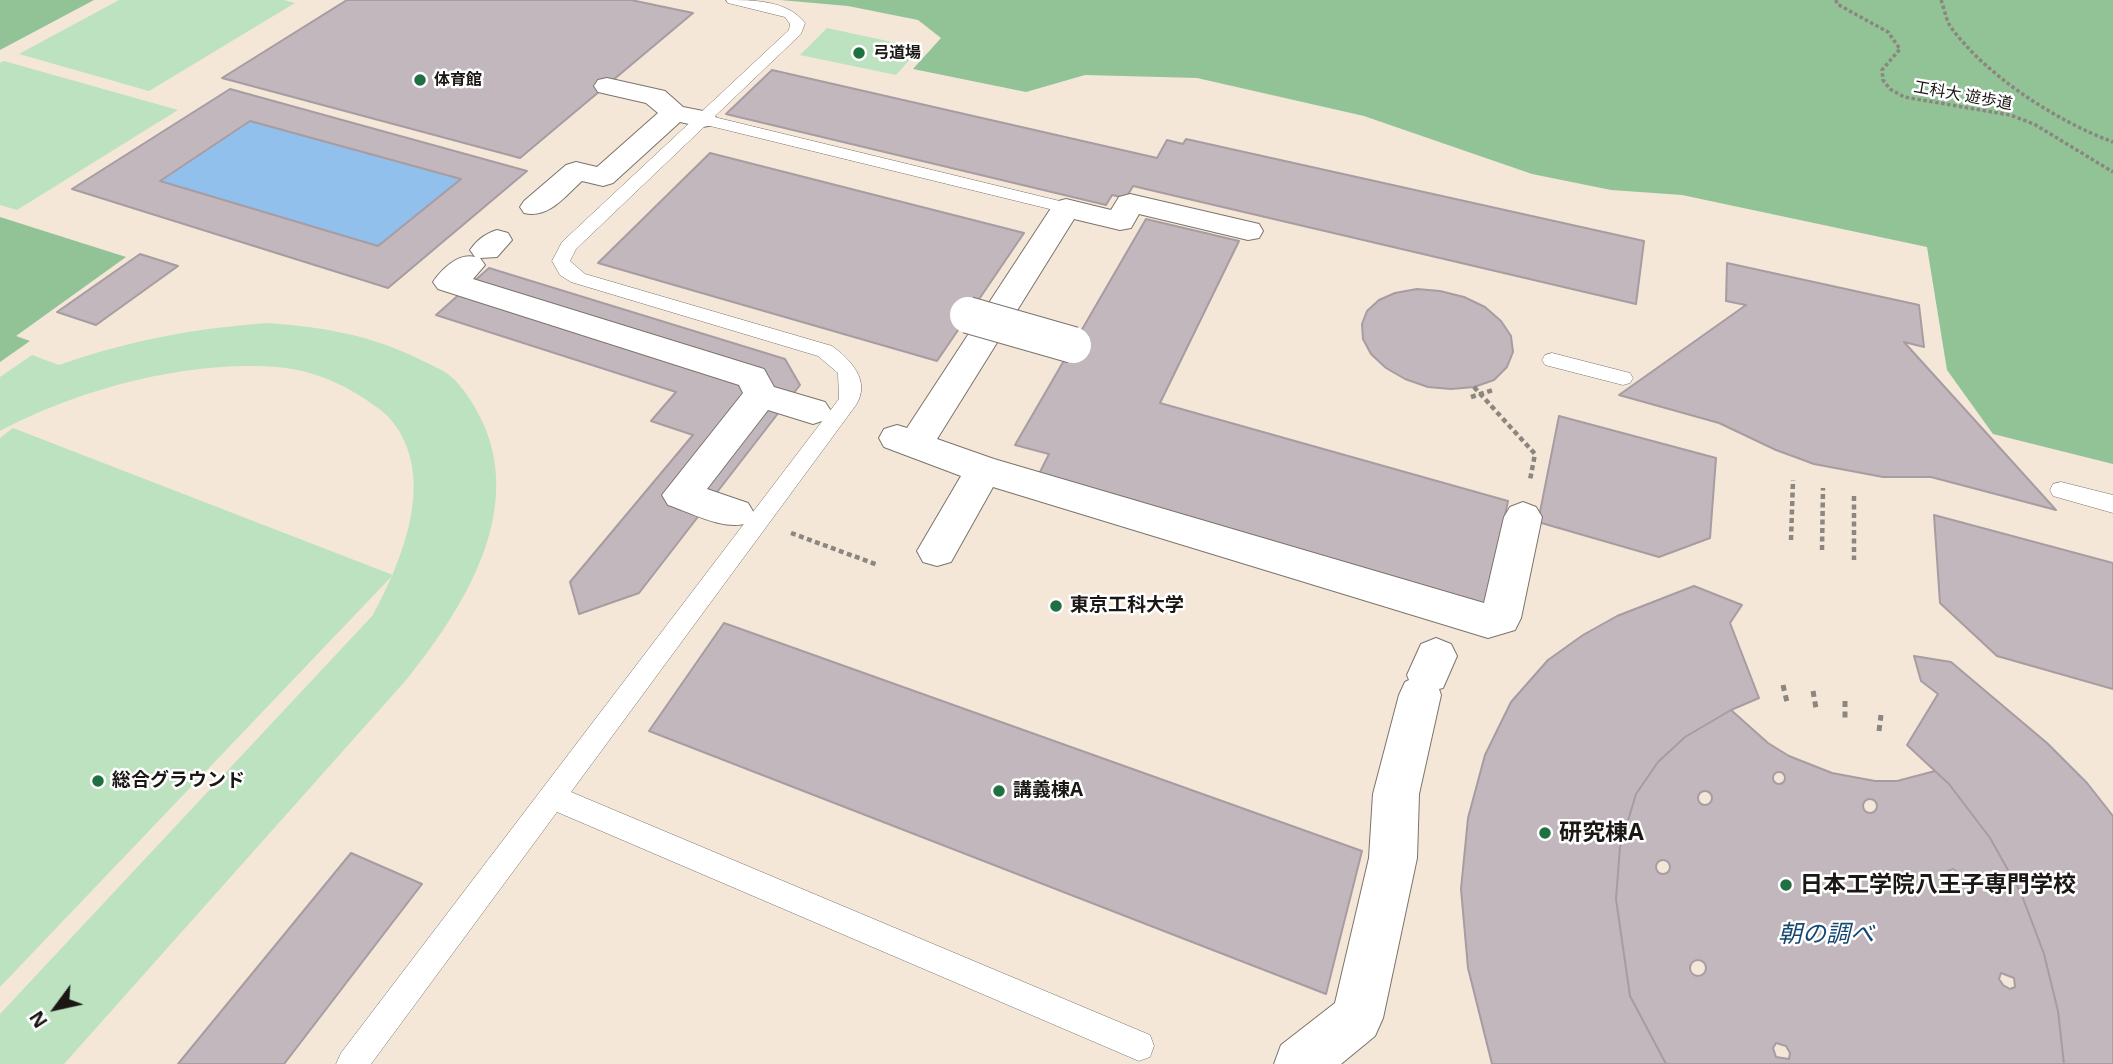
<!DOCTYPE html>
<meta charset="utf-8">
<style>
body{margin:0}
#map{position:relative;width:2113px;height:1064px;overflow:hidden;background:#faf3e9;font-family:"Open Sans",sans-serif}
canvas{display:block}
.north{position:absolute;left:21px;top:973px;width:70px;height:70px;-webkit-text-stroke:5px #fff;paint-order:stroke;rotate:237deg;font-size:19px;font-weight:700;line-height:28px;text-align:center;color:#1a1714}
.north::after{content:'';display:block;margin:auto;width:24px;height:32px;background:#1a1714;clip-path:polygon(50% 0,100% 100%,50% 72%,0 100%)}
</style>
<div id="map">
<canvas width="2113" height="1064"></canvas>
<div class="north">N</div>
</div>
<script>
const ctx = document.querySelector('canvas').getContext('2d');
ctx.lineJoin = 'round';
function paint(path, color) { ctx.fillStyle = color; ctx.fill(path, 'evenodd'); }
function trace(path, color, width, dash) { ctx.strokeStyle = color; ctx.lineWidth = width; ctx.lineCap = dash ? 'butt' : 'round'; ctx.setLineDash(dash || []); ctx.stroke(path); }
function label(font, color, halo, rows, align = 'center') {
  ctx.font = font + ' "Open Sans","Noto Sans JP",sans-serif'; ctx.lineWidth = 5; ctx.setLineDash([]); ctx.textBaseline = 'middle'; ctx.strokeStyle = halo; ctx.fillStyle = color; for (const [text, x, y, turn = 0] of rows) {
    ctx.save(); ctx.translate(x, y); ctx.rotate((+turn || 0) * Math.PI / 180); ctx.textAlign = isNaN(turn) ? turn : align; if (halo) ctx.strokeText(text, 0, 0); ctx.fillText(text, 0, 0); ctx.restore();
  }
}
paint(new Path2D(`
 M0,0H1922L2113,148V1064H0Z`), '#f4e7d8');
paint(new Path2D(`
 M119,0H284L295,3L149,91L19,54Z
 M827,28L920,48L896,75L800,55Z
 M4,61L178,110L17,210L0,205V63Z
 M267,323C322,327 372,335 421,360C430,365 442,369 449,375C464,387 475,406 483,423C524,514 462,610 407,679L64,1064H0V1014L373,615C402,561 438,476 391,420C383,410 368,401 357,394C335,380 304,369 277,367C188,360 78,389 0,431V377L32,355L59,365C131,340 191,329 267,323Z
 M13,428L393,575L0,987V438Z`), '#bde2c0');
paint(new Path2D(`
 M0,0H94L0,50Z
 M780,0H2113V464L1993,434L1947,370L1927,247L1682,195L1611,190L1532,174L1364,116L1197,78L1085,75L1026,92L913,69L941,38L918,20L848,6Z
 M0,217L126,257L16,336L30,341L0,362Z`), '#92c397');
paint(new Path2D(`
 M250,121L461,179L378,246L160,181Z`), '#91c0ec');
const building = new Path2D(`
 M347,0H631L693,13L520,158L222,78Z
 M772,70L1157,158L1167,140L1183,144L1186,139L1644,241L1636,304L1133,186L1126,198L1112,195L1106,205L726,114Z
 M230,89L527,171L388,288L72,189ZM250,121L461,179L378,246L160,181Z
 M710,153L1024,233L937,361L598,263Z
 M1146,219L1239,241L1160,403L1508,501L1485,612L1038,476L1049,454L1015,445Z
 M140,254L178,266L96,325L57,312Z
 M1727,263L1919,305L1924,347L1904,342L2056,510L1931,477H1883L1814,464L1776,450L1719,423L1619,395L1746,305L1726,301Z
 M489,268L785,359L800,385L639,593L579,614L570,582L693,435L651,421L676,392L436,315Z
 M1417,289L1440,291L1464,297L1485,307L1501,321L1511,336L1513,352L1507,367L1494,380L1474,387L1451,389L1428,387L1405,379L1386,368L1371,354L1363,339L1362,324L1367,311L1379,300L1395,293Z
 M1559,416L1716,458L1710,538L1659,557L1538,522Z
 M1934,515L2113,563V689L1997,656L1940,603Z
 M1694,586L1742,605L1730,623L1759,698L1731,710L1685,737L1658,762L1636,794L1620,847L1616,899L1630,996L1666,1064H1492L1468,968L1461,889L1468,818L1485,755L1511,702L1548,660L1583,635L1617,616Z
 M724,623L1362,851L1326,994L649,731Z
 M1914,656L1951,662L2047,743L2087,783L2113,816V1064H2064L2058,1011L2044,954L2021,893L1990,838L1949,784L1907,745L1938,694L1921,681Z
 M1731,710L1768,743L1789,756L1832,773L1875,781H1897L1935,771L1949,784L1990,838L2021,893L2044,954L2058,1011L2064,1064H1666L1630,996L1616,899L1620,847L1636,794L1658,762L1685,737Z
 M1773 778a6 6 0 1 1 12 0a6 6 0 1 1-12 0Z
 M1698 798a7 7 0 1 1 14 0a7 7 0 1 1-14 0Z
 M1863 806a7 7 0 1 1 14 0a7 7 0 1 1-14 0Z
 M351,853L422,884L284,1064H178Z
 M1656 867a7 7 0 1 1 14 0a7 7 0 1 1-14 0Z
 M1953,869L1962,875L1963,882L1955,883L1949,878L1948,871Z
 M1690 968a8 8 0 1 1 16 0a8 8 0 1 1-16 0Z
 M2001,973L2014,978L2015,987L2010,989L2003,985L1999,979Z
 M1776,1043L1786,1046L1790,1053L1789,1059L1776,1057L1773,1048Z`);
paint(building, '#c2b7bd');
trace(building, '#a79ca2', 2);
const lane = new Path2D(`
 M726,0C753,0 787,0 805,23L801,34L714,117L1072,204L1075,208L1066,213L706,125L576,249L570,261L585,274L832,346C851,360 871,381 856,405L571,792L1150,1035L1154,1046L1150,1057L1139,1061L557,812L371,1064H336L341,1053L839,399L838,373L818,356L571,282L560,275L552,261L562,242L789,30L790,24L785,17L728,3Z
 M1552,353L1630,373L1633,378L1630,383L1623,385L1545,365L1542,360L1545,355Z
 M2061,482L2113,495V513L2053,496L2050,490L2053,484Z`);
const street = new Path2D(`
 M607,78L665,91L683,107L713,113L717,119L713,125L703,127L680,122L613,183L603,186L582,181C565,196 549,219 524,213L520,207L524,201L566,165L576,162L597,167L658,113L646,103L598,92L594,86L598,80Z
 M1130,194L1259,224L1263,231L1259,238L1248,240L1139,214L1131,228L1120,230L1074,219L937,439L994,459L1484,603L1504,517L1510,507L1523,502L1536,507L1542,517L1521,618L1515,630L1488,638L993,487L951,562L937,566L923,562L917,551L961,476L884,447L879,438L884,429L897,425L907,428L1055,202L1066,199L1111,210L1119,197Z
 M497,230L508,233L512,240L497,257L480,258L485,265L473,279L764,369L774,387L825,402L831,411L825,420L813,424L768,410L707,489L748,503L754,513L748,523C724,531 692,513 668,505L662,495L743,393L739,385L438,289L433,282C442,269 458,253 475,257L470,250C478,239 485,234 497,230Z
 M1436,638L1451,644L1457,656L1443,688L1439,689L1441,695L1419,794L1417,858L1383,1018L1375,1036L1341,1064H1274L1281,1045L1335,1003L1369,858L1373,794L1399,695L1405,682L1409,680L1407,675L1421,644Z`);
trace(lane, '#7b746c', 1);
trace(street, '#7b746c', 2);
trace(new Path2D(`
 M1836,0L1837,4L1888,32L1900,49L1882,70L1883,80L1890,89L1904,97L2010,115L2034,124L2113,172
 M1941,0C1944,8 1946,19 1950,26C1985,75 2056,121 2113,142`), '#8b867f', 3.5, [3.5, 2.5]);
trace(new Path2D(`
 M1474,387L1535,454L1530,480
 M1471,397L1493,390
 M1854,496V560
 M791,533L878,565
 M1791,540L1793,480
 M1822,550L1823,488`), '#8b867f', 4.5, [5, 3.5]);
trace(new Path2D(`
 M1783,685L1787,702
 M1813,691L1816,708
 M1845,701V718
 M1879,731L1881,715`), '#8b867f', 5, [6, 4.5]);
paint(lane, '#fff');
paint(street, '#fff');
const streetBridge = new Path2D(`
 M968,315L1073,345`);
trace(streetBridge, '#7b746c', 38, []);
trace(streetBridge, '#fff', 36);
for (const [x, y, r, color] of [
 [859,53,7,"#207142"],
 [420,80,7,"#207142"],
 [1056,606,7,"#207142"],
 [98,781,7,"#207142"],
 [999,791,7,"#207142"],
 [1545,833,7,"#207142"],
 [1786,885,7,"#207142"]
]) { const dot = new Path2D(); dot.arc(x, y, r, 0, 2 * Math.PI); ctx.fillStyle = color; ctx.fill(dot); trace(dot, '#fff', 2.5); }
label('bold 16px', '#1a1714', '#fff', [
 ["弓道場",873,53],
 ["体育館",434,80]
], 'left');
label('16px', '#1a1714', '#fff', [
 ["工科大 遊歩道",1963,96,10]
]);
label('bold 19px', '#1a1714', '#fff', [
 ["東京工科大学",1070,606],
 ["総合グラウンド",112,781],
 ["講義棟A",1013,791]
], 'left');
label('bold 23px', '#1a1714', '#fff', [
 ["研究棟A",1559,833],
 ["日本工学院八王子専門学校",1800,885]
], 'left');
label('italic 24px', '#144771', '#fff', [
 ["朝の調べ",1826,935]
]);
</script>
